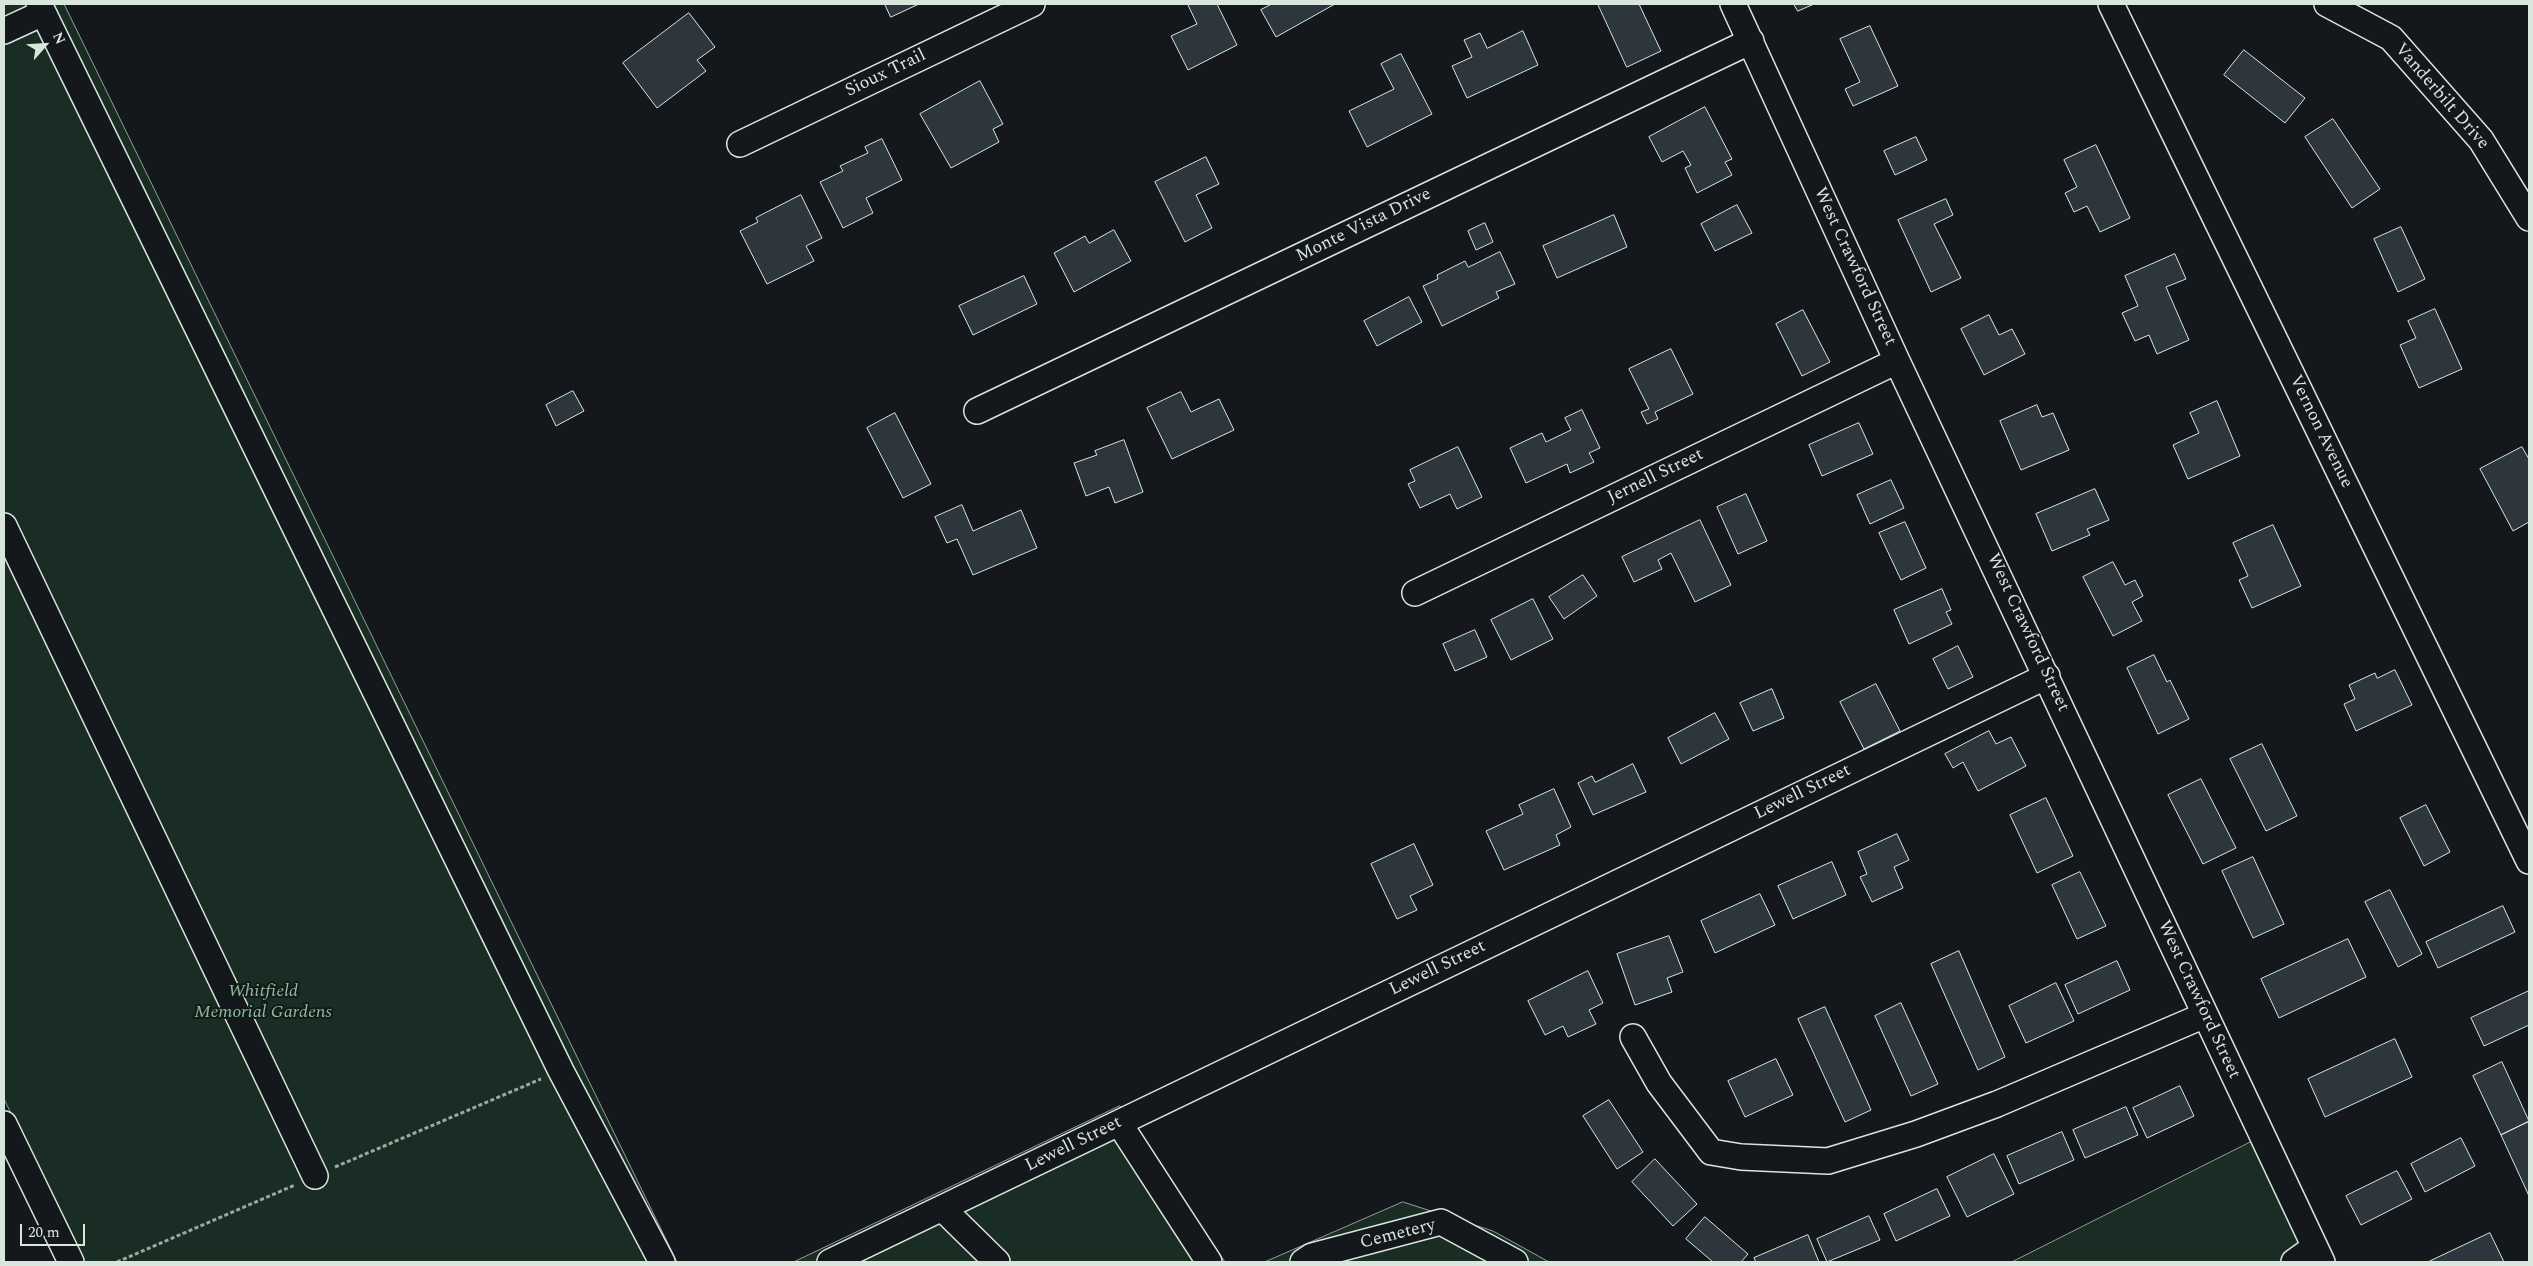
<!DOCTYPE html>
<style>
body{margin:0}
#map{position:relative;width:2533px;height:1266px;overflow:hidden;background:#14181c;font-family:Spectral,serif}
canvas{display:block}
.frame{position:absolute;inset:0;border:5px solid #d8e6dc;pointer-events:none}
.north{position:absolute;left:20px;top:20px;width:50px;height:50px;-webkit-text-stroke:4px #14181c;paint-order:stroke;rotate:64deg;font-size:14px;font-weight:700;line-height:20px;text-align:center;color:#d8e6dc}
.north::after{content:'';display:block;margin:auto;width:18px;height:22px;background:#d8e6dc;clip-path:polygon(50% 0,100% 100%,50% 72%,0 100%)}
.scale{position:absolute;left:20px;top:1224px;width:65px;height:22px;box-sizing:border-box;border:2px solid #d8e6dc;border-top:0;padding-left:6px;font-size:15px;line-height:18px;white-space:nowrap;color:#d8e6dc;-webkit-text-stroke:4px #14181c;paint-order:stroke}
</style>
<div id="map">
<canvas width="2533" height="1266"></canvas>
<div class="frame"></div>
<div class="north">N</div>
<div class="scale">20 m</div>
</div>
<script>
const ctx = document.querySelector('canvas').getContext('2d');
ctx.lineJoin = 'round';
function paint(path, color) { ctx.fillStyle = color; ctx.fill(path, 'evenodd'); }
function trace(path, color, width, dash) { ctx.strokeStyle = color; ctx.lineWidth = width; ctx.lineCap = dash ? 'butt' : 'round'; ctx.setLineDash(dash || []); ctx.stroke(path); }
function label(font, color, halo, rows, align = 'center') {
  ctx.font = font + ' Spectral,serif'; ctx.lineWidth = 4; ctx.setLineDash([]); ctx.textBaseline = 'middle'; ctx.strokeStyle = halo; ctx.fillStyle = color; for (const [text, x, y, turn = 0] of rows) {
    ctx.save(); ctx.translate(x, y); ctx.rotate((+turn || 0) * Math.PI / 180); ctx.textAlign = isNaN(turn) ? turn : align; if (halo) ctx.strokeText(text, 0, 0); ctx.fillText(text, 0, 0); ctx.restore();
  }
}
const green = new Path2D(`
 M4,4H64L677,1262H83L4,1099Z
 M1120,1106L1225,1262H794Z
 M2251,1142L2309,1262H2012Z
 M1403,1202L1493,1231L1549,1262H1265Z`);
paint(green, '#1a2d24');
trace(green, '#939e99', 1);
const building = new Path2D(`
 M885,4H919L891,17Z
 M1191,4H1217L1237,45L1188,70L1171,36L1197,24L1188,5Z
 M1272,4H1335L1276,37L1261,10Z
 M1598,4H1639L1661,51L1627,67Z
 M1794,4H1814L1798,11Z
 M689,13L715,47L697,60L706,71L657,108L623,63Z
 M1870,26L1898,86L1853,106L1845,89L1860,82L1840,39Z
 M1523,31L1538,65L1467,98L1452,66L1472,57L1464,40L1480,33L1487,48Z
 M2244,50L2305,98L2285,123L2224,75Z
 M1401,54L1432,114L1367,147L1349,111L1394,89L1381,64Z
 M980,81L1003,124L993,129L999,142L951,168L920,114Z
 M1705,107L1732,159L1725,162L1732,175L1697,193L1685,168L1691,165L1683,151L1662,162L1649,137Z
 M2333,119L2380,189L2352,208L2305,137Z
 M1916,137L1927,160L1895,175L1884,151Z
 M882,139L902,180L866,198L873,213L843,228L820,182L843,171L840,166L868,153L865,147Z
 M2096,145L2130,218L2100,232L2087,206L2074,212L2065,193L2077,187L2064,160Z
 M1206,157L1219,184L1196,195L1212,228L1185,242L1155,182Z
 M801,195L822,238L806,246L814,261L767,284L740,231L758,222L756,218Z
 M1946,199L1953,215L1934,224L1961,278L1931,292L1898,220Z
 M1737,205L1752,233L1715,251L1701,224Z
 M1614,215L1627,247L1557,278L1543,246Z
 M1485,223L1493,242L1476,250L1468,231Z
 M2401,227L2425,279L2398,292L2374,239Z
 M1114,230L1131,261L1074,292L1054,253L1085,236L1089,243Z
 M1500,252L1515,284L1496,292L1499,298L1442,326L1423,286L1438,279L1437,275L1465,261L1468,267Z
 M2175,254L2186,279L2166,287L2189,340L2157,354L2149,335L2135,341L2122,313L2138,306L2125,276Z
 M1024,276L1037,304L973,335L959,306Z
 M1409,297L1422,322L1377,346L1364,321Z
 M2435,309L2462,369L2419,388L2400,345L2416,338L2408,321Z
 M1803,310L1830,362L1802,376L1776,324Z
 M1989,315L1999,335L2012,329L2025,354L1984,375L1961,329Z
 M1671,349L1693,394L1655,412L1658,419L1647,424L1641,412L1649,409L1629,369Z
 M573,391L584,411L556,426L546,405Z
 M1181,392L1191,412L1219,399L1234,430L1172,459L1147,408Z
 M2217,401L2240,456L2188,479L2173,445L2199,433L2190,413Z
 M2037,405L2042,417L2053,413L2069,450L2021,470L2000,421Z
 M1582,410L1600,448L1589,453L1594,462L1570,473L1567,464L1526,483L1510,448L1542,433L1546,442L1571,430L1565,418Z
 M895,413L931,484L903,498L867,428Z
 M1859,423L1873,454L1822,476L1809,445Z
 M1124,440L1143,492L1115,503L1109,487L1086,496L1074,463L1097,455L1095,451Z
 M1458,447L1482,497L1457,509L1450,494L1420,508L1408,484L1415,481L1410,470Z
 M2522,447L2529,459V522L2513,531L2480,469Z
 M1891,480L1904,508L1870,524L1857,495Z
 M2095,489L2109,520L2087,529L2090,535L2052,551L2036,514Z
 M1746,494L1767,541L1738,554L1717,507Z
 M962,505L973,531L1021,510L1037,548L973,575L957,539L947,543L935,517Z
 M1700,520L1731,585L1695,602L1671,553L1658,560L1662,569L1634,582L1622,557Z
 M1905,522L1926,568L1901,580L1879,533Z
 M2273,525L2301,586L2252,608L2239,580L2248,576L2233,543Z
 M2113,562L2125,585L2135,580L2143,596L2132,602L2142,621L2113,636L2083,577Z
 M1583,575L1597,596L1564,619L1549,597Z
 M1942,589L1951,610L1946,612L1952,624L1909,644L1894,610Z
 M1533,599L1553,639L1511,660L1491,620Z
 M1475,630L1487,657L1455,671L1443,644Z
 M1958,646L1973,677L1948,689L1933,659Z
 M2154,655L2167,682L2170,680L2189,719L2158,734L2127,668Z
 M2395,670L2412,705L2356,731L2344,704L2355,699L2349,685L2375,673L2377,678Z
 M1876,684L1900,731L1864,749L1840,702Z
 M1772,689L1784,718L1753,731L1740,703Z
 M1715,713L1729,739L1681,764L1668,738Z
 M1989,731L1996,744L2011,737L2026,766L1978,791L1963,762L1953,768L1945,754Z
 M2262,744L2297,816L2266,831L2230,759Z
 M1633,764L1646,792L1593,815L1578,783L1592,776L1595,782Z
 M2201,779L2236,848L2203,864L2168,795Z
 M1554,789L1571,827L1556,835L1560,845L1504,870L1486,831L1523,814L1519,805Z
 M2046,798L2073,856L2037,873L2010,815Z
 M2426,805L2450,852L2424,866L2400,818Z
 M1897,834L1909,860L1894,867L1903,888L1872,902L1860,877L1867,874L1858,852Z
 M1414,844L1433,885L1410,896L1417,910L1397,919L1371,864Z
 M2253,857L2284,924L2253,938L2222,871Z
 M1832,862L1846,895L1793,919L1778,886Z
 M2080,872L2106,926L2077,939L2052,885Z
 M2390,890L2422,954L2398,967L2365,902Z
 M1760,894L1775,925L1715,953L1701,921Z
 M2503,906L2515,932L2438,968L2426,942Z
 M1669,936L1683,972L1667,978L1672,992L1635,1005L1617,954Z
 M2348,939L2366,977L2279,1018L2261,979Z
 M1959,951L2005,1057L1978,1070L1931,964Z
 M2117,961L2130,990L2078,1014L2065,985Z
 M1588,971L1603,1003L1589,1010L1596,1024L1568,1037L1563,1026L1545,1035L1528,1001Z
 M2056,983L2074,1021L2026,1043L2009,1006Z
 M2529,991V1025L2484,1046L2471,1018Z
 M1901,1003L1938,1084L1911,1096L1875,1016Z
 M1825,1007L1871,1110L1845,1122L1798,1019Z
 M2395,1039L2412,1077L2325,1117L2308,1079Z
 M1776,1059L1793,1095L1745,1117L1728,1081Z
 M2502,1062L2529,1121L2501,1135L2473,1076Z
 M2180,1086L2194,1116L2147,1138L2133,1108Z
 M1609,1100L1643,1152L1617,1169L1583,1116Z
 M2126,1107L2138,1135L2085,1158L2073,1130Z
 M2529,1122V1196L2501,1135Z
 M2062,1132L2074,1160L2019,1184L2007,1156Z
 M2461,1138L2475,1166L2425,1192L2411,1164Z
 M1994,1154L2014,1194L1967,1217L1947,1177Z
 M1655,1159L1697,1204L1673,1226L1632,1182Z
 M2397,1171L2412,1199L2361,1225L2346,1196Z
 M1937,1189L1950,1216L1896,1241L1884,1214Z
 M1869,1216L1880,1240L1827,1262L1817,1239Z
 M1705,1217L1748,1254L1741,1262H1713L1686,1239Z
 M2490,1233L2504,1262H2428Z
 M1808,1235L1819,1262H1756L1754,1258Z`);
paint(building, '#2c363c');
trace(building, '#d8e6dc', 1);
const minor = new Path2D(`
 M39,4L561,1071L662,1262
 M1733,4L1897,361L2322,1262
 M2111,4L2529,861
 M2327,4L2391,38L2481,140L2529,218
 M4,31L43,13
 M740,144L1032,4
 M977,411L1751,41
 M4,526L315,1176
 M1415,593L1897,361
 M1633,1037L1659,1083L1711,1152L1741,1157L1828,1161L1916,1134L1997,1104L2205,1015
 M1119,1123L1209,1262
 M4,1124L71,1262
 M943,1209L997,1262
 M830,1262L2047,676
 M1303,1262L1312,1256L1441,1222L1515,1262
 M2294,1262L2315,1247`);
trace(minor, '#d8e6dc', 28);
trace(new Path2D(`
 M335,1167L541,1079
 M117,1262L295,1185`), '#9da8a2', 3, [4, 2.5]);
trace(minor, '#14181c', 25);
label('18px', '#d8e6dc', '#14181c', [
 ["Sioux Trail",886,74,-26],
 ["Vanderbilt Drive",2441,97,49],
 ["Monte Vista Drive",1364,226,-26],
 ["West Crawford Street",1854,267,65],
 ["Vernon Avenue",2320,432,64],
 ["Jernell Street",1656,477,-26],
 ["West Crawford Street",2027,633,65],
 ["Lewell Street",1803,793,-26],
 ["Lewell Street",1438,969,-26],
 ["West Crawford Street",2198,1000,65],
 ["Lewell Street",1074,1145,-26],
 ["Cemetery",1398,1235,-14]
]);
label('italic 18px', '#8ac095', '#14181c', [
 ["Whitfield",263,992],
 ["Memorial Gardens",263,1013]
]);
</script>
